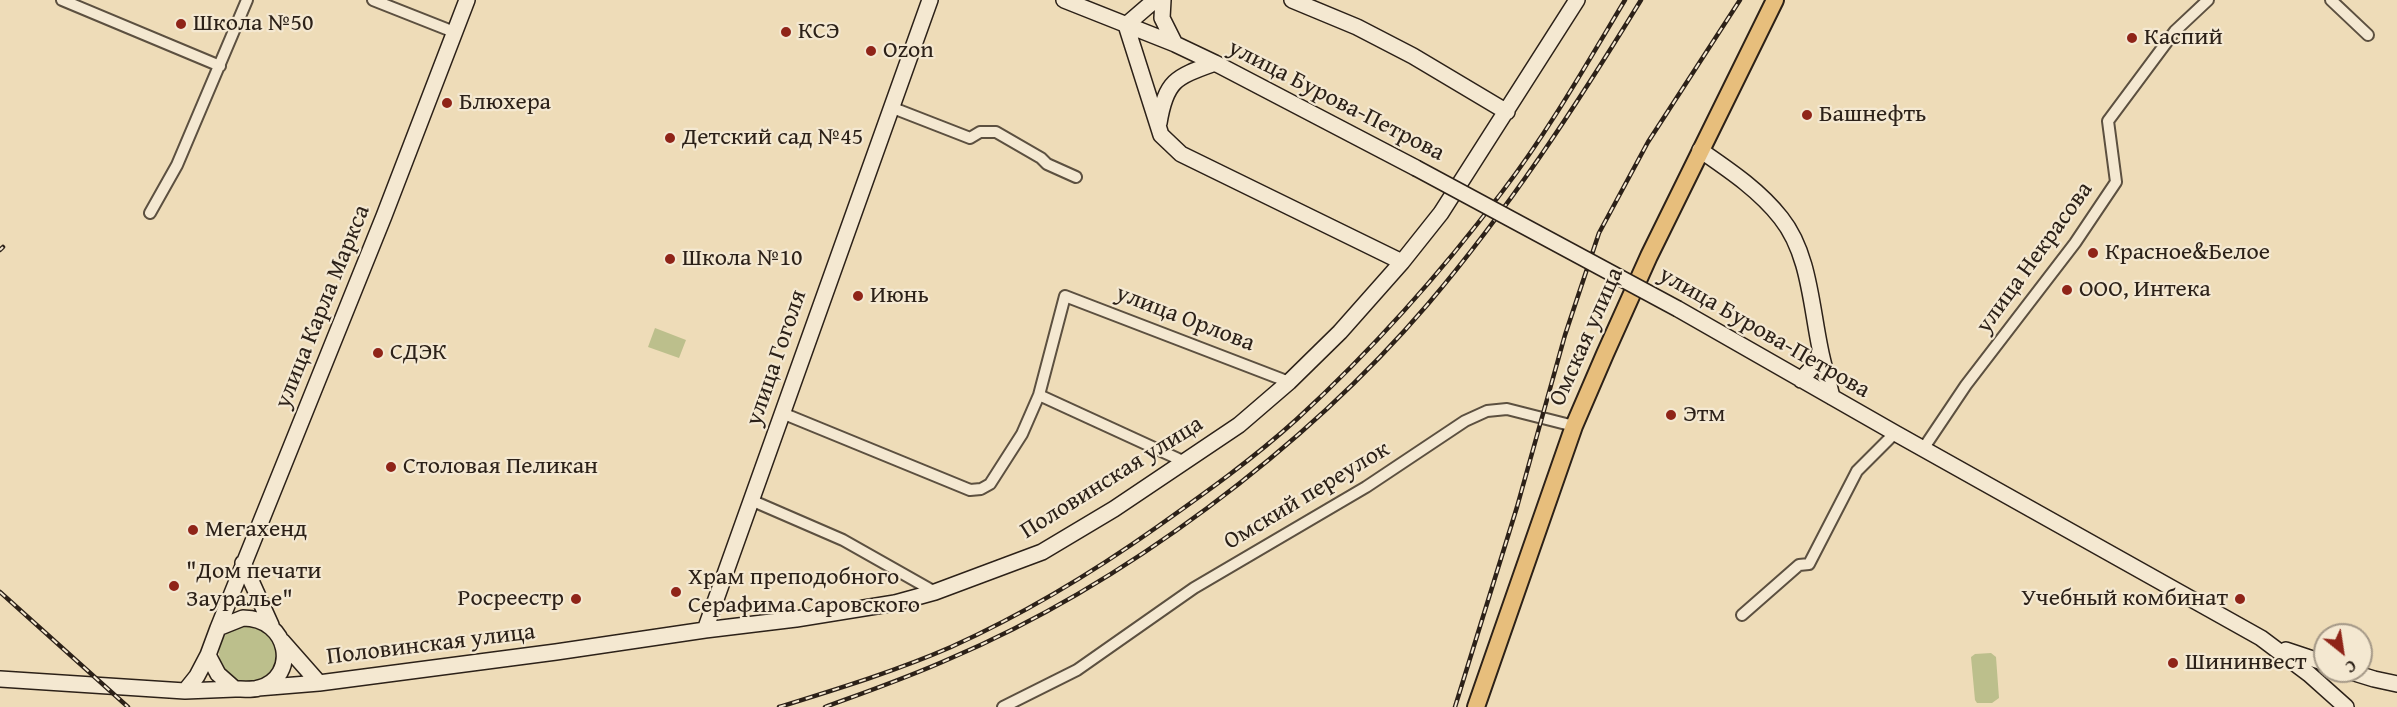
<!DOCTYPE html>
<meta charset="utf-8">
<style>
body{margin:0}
#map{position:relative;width:2397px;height:707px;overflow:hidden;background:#eedcb8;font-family:"Gentium Book Plus",serif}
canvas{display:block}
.north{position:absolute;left:2313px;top:623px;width:60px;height:60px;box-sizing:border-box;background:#f4e8d1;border:2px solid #a49887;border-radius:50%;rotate:150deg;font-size:16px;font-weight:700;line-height:24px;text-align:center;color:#2c2118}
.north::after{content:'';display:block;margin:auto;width:21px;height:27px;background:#8f2418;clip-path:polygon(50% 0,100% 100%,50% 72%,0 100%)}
</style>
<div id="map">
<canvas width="2397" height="707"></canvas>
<div class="north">С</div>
</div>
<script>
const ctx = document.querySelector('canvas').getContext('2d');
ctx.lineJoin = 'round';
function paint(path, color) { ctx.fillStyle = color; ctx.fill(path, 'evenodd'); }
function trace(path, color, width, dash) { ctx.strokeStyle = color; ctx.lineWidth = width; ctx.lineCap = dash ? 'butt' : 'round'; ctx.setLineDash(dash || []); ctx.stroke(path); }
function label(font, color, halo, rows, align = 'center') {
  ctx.font = font + ' "Gentium Book Plus",serif'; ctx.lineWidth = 4.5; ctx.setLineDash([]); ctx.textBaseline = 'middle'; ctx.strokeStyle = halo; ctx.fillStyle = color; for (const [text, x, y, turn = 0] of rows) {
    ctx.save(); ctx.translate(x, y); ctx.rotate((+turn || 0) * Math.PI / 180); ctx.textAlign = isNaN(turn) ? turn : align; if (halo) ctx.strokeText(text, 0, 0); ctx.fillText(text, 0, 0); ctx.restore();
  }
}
paint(new Path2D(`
 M655,328L686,340L679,358L648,347Z
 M219 653a29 29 0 1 1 58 0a29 29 0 1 1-58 0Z
 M1991,653L1996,657L1999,698L1992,703H1977L1975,700L1971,657L1975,654Z`), '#bcbf8c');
const minor = new Path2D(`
 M62,0L220,66
 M373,0L454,32
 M2331,0L2368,35
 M893,108L970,138L980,132H996L1041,158L1047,164L1076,177
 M150,213L177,165L247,0
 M1039,395L1185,462
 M782,413L970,490L981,489L990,484L1022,434L1039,395L1065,296L1289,382
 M1923,449L1966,385L2075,243L2116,182L2108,121L2175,31L2208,0
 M753,501L843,540L935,592
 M1742,615L1799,565L1809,564L1857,471L1895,433
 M1003,707L1077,670L1194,588L1366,487L1465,421L1487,411L1507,409L1574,426`);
const secondary = new Path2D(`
 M1064,0L1175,44L1215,63L1416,168
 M1163,0L1162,18L1175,44
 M1292,0L1357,27L1413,56L1507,112
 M1126,25L1161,135L1181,154L1402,262
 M1126,25L1155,0
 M1159,123C1166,80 1176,77 1215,63
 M1700,150C1729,170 1759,190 1781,218C1809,253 1811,305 1820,348C1823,364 1828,380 1832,397
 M1678,309L1895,433L2261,638L2309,674L2346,707
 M1801,380L1817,362L1820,350
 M243,563L271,625
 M243,618C290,618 299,677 259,688C252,690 242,689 235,689L218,674L208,655L218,628Z
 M218,628L384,216L467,0
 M705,630L930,0
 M282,641L319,683
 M2286,650L2325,663
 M2348,671L2374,679L2397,684
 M0,679L185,691L235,689
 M258,688L319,683L556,652L705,630L796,619L895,603L935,592L1042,552L1114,509L1239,425L1289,382L1340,332L1402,262L1441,213L1577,0
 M185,691L197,676L208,655`);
const primary = new Path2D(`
 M1476,707L1574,426L1605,354L1649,256L1775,0`);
trace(minor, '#5c5040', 14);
trace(secondary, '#2c2118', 18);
trace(primary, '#2c2118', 20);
trace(minor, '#f4e8d1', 10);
trace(secondary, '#f4e8d1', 15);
trace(primary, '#e7be7c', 16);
const rail = new Path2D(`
 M0,250L3,247
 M0,592L128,707
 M779,707C837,689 896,671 951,647C1024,614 1092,573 1157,527C1205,493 1253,459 1297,419C1372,350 1440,274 1502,192C1548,132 1586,65 1625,0
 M825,707C866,692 909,677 949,659C1123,585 1305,448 1428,304C1508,210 1576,106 1641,0
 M1455,707L1517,507L1565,335L1599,233L1648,142L1740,0`);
trace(rail, '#2c2118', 4.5);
trace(rail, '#f4e8d1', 2, [7]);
const secondaryBridge = new Path2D(`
 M1416,168L1678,309`);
trace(secondaryBridge, '#2c2118', 18, []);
trace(secondaryBridge, '#f4e8d1', 15);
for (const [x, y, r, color] of [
 [181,24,6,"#8f2418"],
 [786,32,6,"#8f2418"],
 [2132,38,6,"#8f2418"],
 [871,51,6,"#8f2418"],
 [447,103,6,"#8f2418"],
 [1807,115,6,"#8f2418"],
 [670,138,6,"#8f2418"],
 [2093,253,6,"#8f2418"],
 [670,259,6,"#8f2418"],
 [2067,290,6,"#8f2418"],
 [858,296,6,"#8f2418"],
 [378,353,6,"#8f2418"],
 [1671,415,6,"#8f2418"],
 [391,467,6,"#8f2418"],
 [193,530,6,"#8f2418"],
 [174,586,6,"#8f2418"],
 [676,592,6,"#8f2418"],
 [576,599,6,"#8f2418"],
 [2240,599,6,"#8f2418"],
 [2173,663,6,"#8f2418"]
]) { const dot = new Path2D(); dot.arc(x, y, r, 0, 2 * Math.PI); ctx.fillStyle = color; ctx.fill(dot); trace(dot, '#f4e8d1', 2); }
label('24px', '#2c2118', '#f4e8d1', [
 ["Школа №50",193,24],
 ["КСЭ",798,32],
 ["Каспий",2144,38],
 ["Ozon",883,51],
 ["Блюхера",459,103],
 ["Башнефть",1819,115],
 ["Детский сад №45",682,138],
 ["Красное&Белое",2105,253],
 ["Школа №10",682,259],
 ["ООО, Интека",2079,290],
 ["Июнь",870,296],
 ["СДЭК",390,353],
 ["Этм",1683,415],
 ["Столовая Пеликан",403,467],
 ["Мегахенд",205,530],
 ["\"Дом печати",186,572],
 ["Зауралье\"",186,600],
 ["Храм преподобного",688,578],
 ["Серафима Саровского",688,606],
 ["Росреестр",564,599,"right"],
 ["Учебный комбинат",2228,599,"right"],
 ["Шининвест",2185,663]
], 'left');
label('24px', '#2c2118', '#f4e8d1', [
 ["улица Бурова-Петрова",1336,101,27],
 ["улица Некрасова",2035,258,-54],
 ["улица Карла Маркса",323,307,-68],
 ["улица Орлова",1185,319,21],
 ["улица Бурова-Петрова",1764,333,30],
 ["Омская улица",1587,337,-66],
 ["улица Гоголя",777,358,-71],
 ["Половинская улица",1112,478,-32],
 ["Омский переулок",1307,496,-31],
 ["Половинская улица",431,645,-7]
]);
</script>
